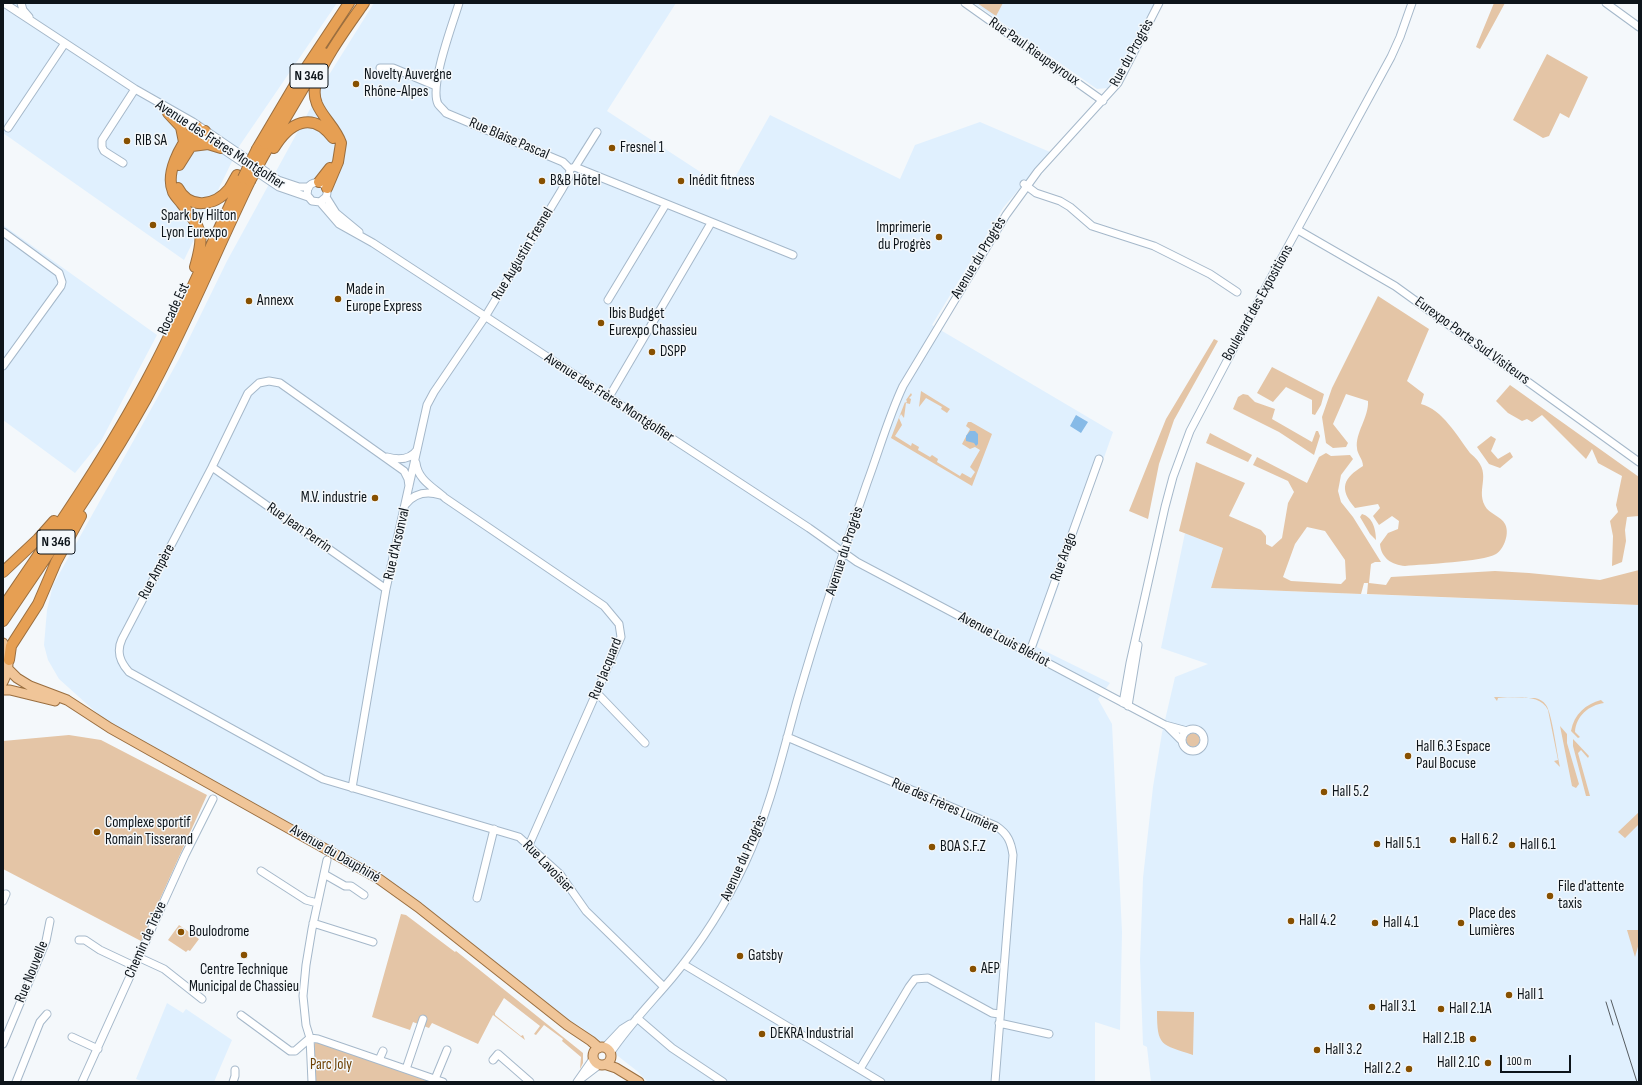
<!DOCTYPE html>
<meta charset="utf-8">
<style>
body{margin:0}
#map{position:relative;width:1642px;height:1085px;overflow:hidden;background:#f4f8fb;font-family:"Sofia Sans Condensed",sans-serif}
canvas{display:block}
.frame{position:absolute;inset:0;border:4px solid #0d141a;pointer-events:none}
.scale{position:absolute;left:1500px;top:1055px;width:71px;height:18px;box-sizing:border-box;border:2px solid #0d141a;border-top:0;padding-left:5px;font-size:12px;line-height:14px;white-space:nowrap;color:#0d141a;-webkit-text-stroke:3px #f4f8fb;paint-order:stroke}
</style>
<div id="map">
<canvas width="1642" height="1085"></canvas>
<div class="frame"></div>
<div class="scale">100 m</div>
</div>
<script>
const ctx = document.querySelector('canvas').getContext('2d');
ctx.lineJoin = 'round';
function paint(path, color) { ctx.fillStyle = color; ctx.fill(path, 'evenodd'); }
function trace(path, color, width, dash) { ctx.strokeStyle = color; ctx.lineWidth = width; ctx.lineCap = dash ? 'butt' : 'round'; ctx.setLineDash(dash || []); ctx.stroke(path); }
function label(font, color, halo, rows, align = 'center') {
  ctx.font = font + ' "Sofia Sans Condensed",sans-serif'; ctx.lineWidth = 3; ctx.setLineDash([]); ctx.textBaseline = 'middle'; ctx.strokeStyle = halo; ctx.fillStyle = color; for (const [text, x, y, turn = 0] of rows) {
    ctx.save(); ctx.translate(x, y); ctx.rotate((+turn || 0) * Math.PI / 180); ctx.textAlign = isNaN(turn) ? turn : align; if (halo) ctx.strokeText(text, 0, 0); ctx.fillText(text, 0, 0); ctx.restore();
  }
}
paint(new Path2D(`
 M3,3H337L240,145L184,260L3,133Z
 M374,3H676L607,111L728,190L770,115L900,179L915,145L980,122L1050,152L1003,208L932,325L1113,432L1037,647L1110,683L1098,699L1112,724L1122,932L1120,1030L1095,1022V1082H648L637,1071L581,1027L570,1021L400,889L347,855L125,734L98,714L59,679L48,660L44,645L47,610L53,585L179,359L227,261L327,78Z
 M974,3H1155L1108,88L1097,89Z
 M3,225L157,335L101,441L75,473L3,420Z
 M1185,533L1223,548L1211,588L1639,605V1082H1151L1147,1047L1143,1045L1140,960L1143,878L1153,787L1162,733L1175,677L1208,664L1161,648Z
 M167,1003L183,1013L186,1009L232,1040L214,1082H144L136,1079Z`), '#e0f0fe');
paint(new Path2D(`
 M977,3H1003L996,16Z
 M1494,3H1505L1480,49L1476,47Z
 M1547,54L1588,77L1569,118L1560,113L1549,136L1543,138L1513,120Z
 M1378,296L1429,329L1407,381L1424,394L1421,404C1442,409 1458,437 1470,453C1495,473 1475,487 1485,506C1489,514 1501,516 1505,524C1510,533 1504,549 1496,554C1482,562 1424,564 1405,566C1392,565 1381,558 1380,544L1388,533L1398,529L1399,521L1392,516L1379,525L1373,516L1380,508L1378,504L1355,508C1338,488 1344,478 1363,466C1363,459 1357,454 1357,448C1355,433 1369,417 1368,401L1346,394L1333,424L1348,443L1346,447L1333,448L1326,443L1322,417L1332,388Z
 M1214,339L1218,341L1174,420L1159,464L1148,519L1129,511L1166,419Z
 M1272,367L1324,394L1321,405L1315,415L1312,414V400L1286,387L1273,402L1257,393Z
 M1510,385L1639,477V516L1627,517L1625,530L1626,541L1622,562L1612,566L1613,536L1610,521L1618,512L1616,505L1622,476L1598,463L1592,449L1586,459L1542,415L1532,422L1527,419L1522,421L1508,413L1496,401Z
 M921,391L950,409L947,413L941,409L942,407L926,398L919,407Z
 M911,393L912,395L909,398L911,399L910,404L906,403L904,418L901,414L899,418L902,425L895,436L911,446L912,443L919,447L918,450L930,457L932,455L938,459L937,462L960,476L962,473L971,478L975,472L970,467L980,450L975,447L970,449L962,444L970,429L966,426L968,422H971L992,434L972,486L891,438L905,402L906,403L907,401L906,400Z
 M1243,394L1248,395L1255,402L1275,409L1272,419L1312,442L1316,431H1318L1320,436L1314,455L1279,432L1233,409L1238,397Z
 M1210,433L1252,455L1248,462L1206,443Z
 M1491,436L1496,439L1491,451L1498,459L1510,452L1513,457L1500,468L1489,464L1477,447Z
 M1326,453L1331,456L1350,455L1353,459L1341,475L1338,491L1341,502L1353,517L1381,562H1375L1371,564L1369,583L1386,585L1391,577L1495,571L1529,573L1600,580L1639,570V605L1367,594L1368,583H1364L1361,594L1211,588L1223,548L1179,531L1196,462L1245,483L1229,516L1261,530L1266,536V544L1272,547L1282,538L1288,503L1294,492L1288,481L1253,465L1257,457L1307,483L1319,457ZM1307,527L1325,531L1345,560L1346,579L1341,584L1291,581L1283,577L1295,544Z
 M1362,514C1373,517 1376,530 1376,540L1370,534L1360,517Z
 M1494,697L1535,698C1540,699 1543,701 1546,705C1552,713 1557,754 1560,767L1554,761L1558,760L1548,710C1540,693 1513,698 1498,698L1497,701Z
 M1601,700L1604,703C1589,705 1576,716 1575,732L1580,737L1578,738L1571,731C1574,714 1586,704 1601,700Z
 M1560,726L1567,734V743L1579,784L1576,788L1572,786Z
 M1186 740a7 7 0 1 1 14 0a7 7 0 1 1-14 0Z
 M69,735L101,740L207,795L141,941L3,869V741Z
 M1573,739L1589,756L1588,758L1581,750L1578,753L1590,796H1586L1573,746Z
 M1639,812V824L1625,838L1618,832Z
 M401,914L406,915L455,952L456,951L583,1053V1063L580,1069L581,1057L562,1041L563,1039L544,1025L536,1035L534,1034L540,1026L504,998L495,1013V1015L521,1036L523,1035L525,1040L493,1015L478,1044L432,1023L429,1028L413,1022L410,1030L372,1017Z
 M179,925L199,939L190,951L188,950L186,952L168,940Z
 M1627,930H1639V943L1635,957Z
 M1157,1011L1194,1012L1193,1055C1161,1044 1157,1047 1157,1011Z
 M315,1043H319L433,1082H315L313,1046Z`), '#e4c5a6');
paint(new Path2D(`
 M1076,415L1088,422L1081,433L1070,426Z
 M970,431H975L978,434V444L976,446L974,443L966,441V436Z`), '#86bae7');
const minor = new Path2D(`
 M4,3L135,89L193,122L278,180L299,187H309
 M21,3L23,10L29,17
 M459,3C453,23 429,86 438,104C440,107 444,110 446,113L563,162L570,169
 M965,3L1103,101
 M1606,3L1639,27
 M380,68H393L436,86
 M178,119L279,187L308,197
 M8,128L65,43
 M123,163L104,151L102,147V140L135,89
 M575,167L793,255
 M572,168L575,167L597,132
 M1024,184L1036,193L1060,201L1070,207L1092,226L1154,246L1210,274L1237,292
 M326,197L320,202L312,201L307,195L308,187C317,177 331,185 326,197L336,213L359,232
 M320,202L339,224L373,243L809,528L857,562L1165,725L1187,731
 M1298,230L1395,286L1639,462
 M3,232L59,273L62,282L61,286L3,366
 M608,300L666,204
 M609,397L711,223
 M387,457C398,460 410,460 417,450
 M416,463C418,480 433,487 445,498L604,606L619,624L621,637L529,845
 M212,467L386,589
 M409,486L408,479L404,471L280,383L269,381L259,383L248,393L212,467L122,639C116,652 120,662 129,672L323,779L519,837L560,874L586,911L664,987
 M406,504C415,493 427,491 440,495
 M1029,654L1099,459
 M597,693L645,743
 M1123,703L1130,663L1165,507L1173,477L1190,431L1267,285L1391,57L1400,37L1412,3
 M1128,706L1138,645
 M1167,726L1182,741
 M1182 740a11 11 0 1 1 22 0a11 11 0 1 1-22 0Z
 M787,737L996,826C1008,834 1011,842 1013,855L995,1082
 M352,788L386,589L427,405L434,392L485,317L561,191L569,177L570,169
 M261,871L306,900L317,903
 M324,874L345,886H351L364,895
 M477,898L494,829
 M3,901L6,894
 M313,923L373,942
 M79,940H85L100,950L134,966
 M138,957L164,969L202,999
 M683,964L881,1082
 M241,1015L290,1051H295L310,1038
 M637,1018L672,1048L723,1082
 M999,1023L1049,1034
 M72,1037L98,1049
 M310,1038L318,1039L443,1082
 M3,1044L46,941L50,921
 M605,1047L622,1029L630,1024
 M611,1052C629,1025 651,1003 672,978C701,943 726,904 745,863C769,812 782,756 797,701C818,628 842,555 867,483C879,451 888,418 903,386L1006,215L1038,171L1118,83L1159,3
 M379,1060L383,1051
 M493,1060L498,1054L530,1082
 M406,1069L423,1019
 M860,1069L909,987L915,979L928,978L992,1013L999,1014
 M582,1078L599,1065
 M435,1079L447,1050
 M16,1082L40,1022L47,1014
 M82,1082L185,855L213,799
 M233,1082L235,1076V1070
 M312,1082L310,1038L306,1025L303,996L306,965L312,929L327,860
 M577,1082L593,1059`);
const major = new Path2D(`
 M3,643C10,656 10,668 3,682
 M8,669L17,678L30,686L67,700L110,728L379,879L418,907L567,1025L591,1041L599,1048
 M3,690H10L55,701
 M593 1056a9 9 0 1 1 18 0a9 9 0 1 1-18 0Z
 M607,1065L616,1068L639,1082`);
const highway = new Path2D(`
 M168,113L181,127L184,142
 M192,146L208,144L221,148
 M274,148C289,123 312,110 333,138
 M257,149L296,83L349,3
 M265,153L324,53
 M179,165L196,138L197,127
 M319,182L330,168
 M178,188C189,210 215,206 229,189C232,185 234,180 237,175
 M327,188L338,162L341,143C336,128 323,118 317,104C315,99 314,94 315,88C318,66 350,23 364,3
 M195,267C198,256 202,244 200,233C197,222 189,213 182,204C179,200 175,196 173,192C165,173 180,146 192,132L205,131
 M3,572L38,539L54,521
 M3,607C55,531 107,456 150,374C184,310 211,243 243,178
 M3,621C52,548 103,476 146,399C185,328 215,253 250,181
 M9,660L11,646L38,604L56,562L81,516`);
trace(minor, '#a5b8ca', 9);
trace(major, '#9a6e3f', 11);
trace(highway, '#9a6e3f', 12);
trace(minor, '#fff', 7);
trace(major, '#f0c598', 9);
trace(highway, '#e69f53', 10);
trace(new Path2D(`
 M1611,1000L1637,1082
 M1606,1002L1613,1025`), '#555b60', 1);
const highwayBridge = new Path2D(`
 M243,178L257,149
 M250,181L265,153`);
trace(highwayBridge, '#9a6e3f', 12, []);
trace(highwayBridge, '#e69f53', 10);
for (const [x, y, r, color] of [
 [356,84,4,"#875000"],
 [127,141,4,"#875000"],
 [612,148,4,"#875000"],
 [542,181,4,"#875000"],
 [681,181,4,"#875000"],
 [153,225,4,"#875000"],
 [939,237,4,"#875000"],
 [338,299,4,"#875000"],
 [249,301,4,"#875000"],
 [601,323,4,"#875000"],
 [652,352,4,"#875000"],
 [375,498,4,"#875000"],
 [1408,756,4,"#875000"],
 [1324,792,4,"#875000"],
 [97,832,4,"#875000"],
 [1453,840,4,"#875000"],
 [1377,844,4,"#875000"],
 [1512,845,4,"#875000"],
 [932,847,4,"#875000"],
 [1550,896,4,"#875000"],
 [1291,921,4,"#875000"],
 [1375,923,4,"#875000"],
 [1461,923,4,"#875000"],
 [181,932,4,"#875000"],
 [244,955,4,"#875000"],
 [740,956,4,"#875000"],
 [973,969,4,"#875000"],
 [1509,995,4,"#875000"],
 [1372,1007,4,"#875000"],
 [1441,1009,4,"#875000"],
 [762,1034,4,"#875000"],
 [1473,1039,4,"#875000"],
 [1317,1050,4,"#875000"],
 [1488,1063,4,"#875000"],
 [1409,1069,4,"#875000"]
]) { const dot = new Path2D(); dot.arc(x, y, r, 0, 2 * Math.PI); ctx.fillStyle = color; ctx.fill(dot); trace(dot, '#f4f8fb', 1.5); }
for (const [x, y, w] of [
 [309,76,38],
 [56,542,38]
]) { const box = new Path2D(); box.roundRect(x - w / 2, y - 12, w, 24, 3); ctx.fillStyle = '#f4f8fb'; ctx.fill(box); trace(box, '#0d141a', 1); }
label('bold 14px', '#0d141a', null, [
 ["N 346",309,76],
 ["N 346",56,542]
]);
label('15px', '#0d141a', '#f4f8fb', [
 ["Rue Paul Rieupeyroux",1034,52,35],
 ["Rue du Progrès",1132,53,-61],
 ["Rue Blaise Pascal",509,139,23],
 ["Avenue des Frères Montgolfier",220,145,33],
 ["Rue Augustin Fresnel",523,254,-59],
 ["Avenue du Progrès",979,258,-59],
 ["Boulevard des Expositions",1258,303,-61],
 ["Rocade Est",174,309,-65],
 ["Eurexpo Porte Sud Visiteurs",1472,341,36],
 ["Avenue des Frères Montgolfier",609,398,33],
 ["Rue Jean Perrin",299,528,35],
 ["Rue d'Arsonval",397,544,-77],
 ["Avenue du Progrès",845,551,-72],
 ["Rue Arago",1064,557,-70],
 ["Rue Ampère",157,572,-62],
 ["Avenue Louis Blériot",1004,640,28],
 ["Rue Jacquard",606,669,-68],
 ["Rue des Frères Lumière",945,806,24],
 ["Avenue du Dauphiné",335,854,30],
 ["Avenue du Progrès",744,858,-66],
 ["Rue Lavoisier",548,867,46],
 ["Chemin de Trève",146,940,-66],
 ["Rue Nouvelle",32,972,-68]
]);
label('15px', '#0d141a', '#f4f8fb', [
 ["Novelty Auvergne",364,75],
 ["Rhône-Alpes",364,92],
 ["RIB SA",135,141],
 ["Fresnel 1",620,148],
 ["B&B Hôtel",550,181],
 ["Inédit fitness",689,181],
 ["Spark by Hilton",161,216],
 ["Lyon Eurexpo",161,233],
 ["Imprimerie",931,228,"right"],
 ["du Progrès",931,245,"right"],
 ["Made in",346,290],
 ["Europe Express",346,307],
 ["Annexx",257,301],
 ["Ibis Budget",609,314],
 ["Eurexpo Chassieu",609,331],
 ["DSPP",660,352],
 ["M.V. industrie",367,498,"right"],
 ["Hall 6.3 Espace",1416,747],
 ["Paul Bocuse",1416,764],
 ["Hall 5.2",1332,792],
 ["Complexe sportif",105,823],
 ["Romain Tisserand",105,840],
 ["Hall 6.2",1461,840],
 ["Hall 5.1",1385,844],
 ["Hall 6.1",1520,845],
 ["BOA S.F.Z",940,847],
 ["File d'attente",1558,887],
 ["taxis",1558,904],
 ["Place des",1469,914],
 ["Lumières",1469,931],
 ["Hall 4.2",1299,921],
 ["Hall 4.1",1383,923],
 ["Boulodrome",189,932],
 ["Gatsby",748,956],
 ["AEP",981,969],
 ["Centre Technique",244,970,"center"],
 ["Municipal de Chassieu",244,987,"center"],
 ["Hall 1",1517,995],
 ["Hall 3.1",1380,1007],
 ["Hall 2.1A",1449,1009],
 ["DEKRA Industrial",770,1034],
 ["Hall 2.1B",1465,1039,"right"],
 ["Hall 3.2",1325,1050],
 ["Hall 2.1C",1480,1063,"right"],
 ["Hall 2.2",1401,1069,"right"]
], 'left');
label('15px', '#6d4002', '#f4f8fb', [
 ["Parc Joly",331,1065]
]);
</script>
